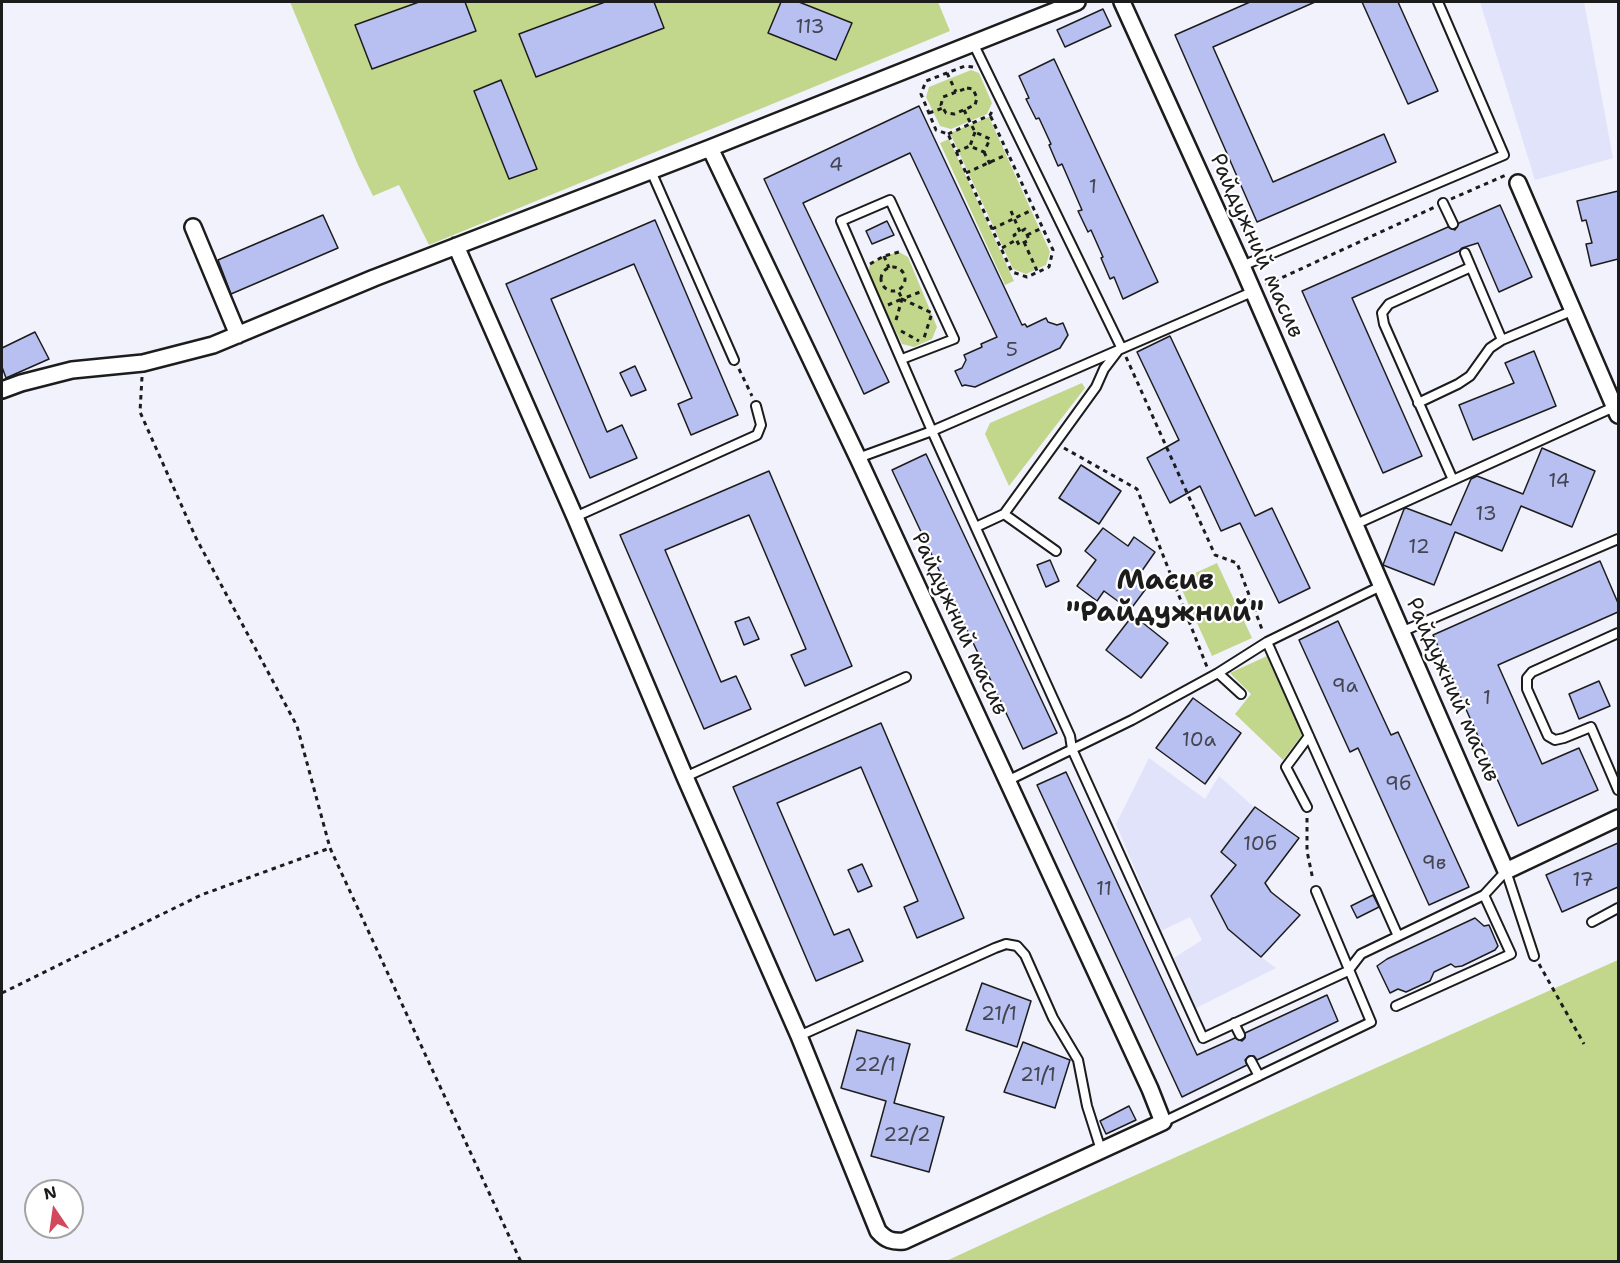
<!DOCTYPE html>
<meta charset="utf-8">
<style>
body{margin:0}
#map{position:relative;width:1620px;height:1263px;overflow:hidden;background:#f1f2fc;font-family:"Shantell Sans",sans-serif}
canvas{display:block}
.frame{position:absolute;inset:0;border:3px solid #1c1c1c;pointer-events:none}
.north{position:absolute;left:24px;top:1179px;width:60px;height:60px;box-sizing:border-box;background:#fff;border:2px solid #a4a4a4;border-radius:50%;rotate:347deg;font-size:16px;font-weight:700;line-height:24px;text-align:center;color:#1c1c1c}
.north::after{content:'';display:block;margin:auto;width:21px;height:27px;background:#d1495b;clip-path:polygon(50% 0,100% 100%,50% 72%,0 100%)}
</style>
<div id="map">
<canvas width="1620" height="1263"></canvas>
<div class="frame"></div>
<div class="north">N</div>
</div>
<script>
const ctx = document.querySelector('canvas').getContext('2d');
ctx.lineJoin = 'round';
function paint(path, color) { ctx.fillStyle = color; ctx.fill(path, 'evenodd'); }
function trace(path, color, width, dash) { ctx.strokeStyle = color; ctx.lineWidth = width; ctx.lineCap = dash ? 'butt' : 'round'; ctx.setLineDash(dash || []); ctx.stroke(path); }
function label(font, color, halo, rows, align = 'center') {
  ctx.font = font + ' "Shantell Sans",sans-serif'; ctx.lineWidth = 4.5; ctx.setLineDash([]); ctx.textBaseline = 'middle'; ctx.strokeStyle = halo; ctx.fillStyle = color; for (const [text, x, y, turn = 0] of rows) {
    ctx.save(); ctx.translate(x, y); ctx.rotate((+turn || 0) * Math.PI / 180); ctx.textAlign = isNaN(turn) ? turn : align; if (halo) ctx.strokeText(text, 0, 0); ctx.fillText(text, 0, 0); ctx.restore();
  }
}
paint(new Path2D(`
 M1480,2H1584L1613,158L1535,180Z
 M1149,758L1205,799L1219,776L1254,807L1221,852L1263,885L1261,957L1276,968L1196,1008L1174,958L1202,940L1190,917L1161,931L1116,824Z`), '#e0e3f9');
paint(new Path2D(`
 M290,2H938L950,31L429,245L399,185L373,196L358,165Z
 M971,70L979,73L992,103L987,114L951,129L940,126L926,97L929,87Z
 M989,117L1050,252L1046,265L1026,274L1013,269L950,133Z
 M949,139L1014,281L1005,285L940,143Z
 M899,252L908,257L937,327L932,339L914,347L902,344L868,274L870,264L884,256Z
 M1082,383L1085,388L1009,486L985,434L990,423Z
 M1217,563L1252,638L1212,656L1178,581Z
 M1267,656L1302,735L1283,760L1235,714L1251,694L1230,673Z
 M1618,960V1261H946L1046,1215Z`), '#c3d78c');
const building = new Path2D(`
 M419,2H465L476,31L372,69L355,25Z
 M605,2H654L664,28L536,77L519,34Z
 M781,2H799L852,23L836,60L768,33Z
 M1250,2H1315L1213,47L1273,182L1384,134L1396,162L1257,222L1175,35Z
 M1362,2H1398L1438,91L1408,104Z
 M1103,9L1111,26L1065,47L1057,30Z
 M1054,59L1158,282L1123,299L1114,277L1110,279L1101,258L1103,257L1091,230L1088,232L1078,211L1082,210L1062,164L1058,166L1049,145L1051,144L1039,118L1036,119L1026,99L1029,98L1019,76Z
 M501,80L537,169L509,179L474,91Z
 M919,106L1022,325L1025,324L1027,327L1046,318L1048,322L1057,325L1063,323L1068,335L1060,348L975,387L965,385L962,386L955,371L962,368L966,360L964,355L982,347L981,344L997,337L910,153L803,203L889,382L864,394L764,179Z
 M1618,191V259L1591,266L1586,244L1592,243L1586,220L1582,221L1577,201Z
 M1500,205L1532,277L1499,292L1478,243L1462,248L1459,251L1352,298L1422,456L1383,473L1302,291L1448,227L1455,230L1459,223Z
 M323,215L338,248L231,294L218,260Z
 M655,220L738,415L691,435L678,404L692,398L634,264L551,299L607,432L622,425L637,458L590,478L506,284Z
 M887,221L894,235L872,244L866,231Z
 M35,332L49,359L6,378L2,367V348Z
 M1170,336L1255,516L1272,508L1310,588L1279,603L1240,523L1221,531L1200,486L1170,503L1147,458L1179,440L1137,352Z
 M1534,351L1556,406L1473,440L1459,405L1514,383L1505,363Z
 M635,366L646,390L631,396L620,373Z
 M1542,448L1595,471L1572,527L1521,506L1502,551L1455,532L1434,585L1383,565L1404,509L1406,508L1451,525L1471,479L1477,476L1523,494Z
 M926,454L1057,733L1023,749L892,470Z
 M1081,465L1121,491L1099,524L1059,498Z
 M769,471L852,666L805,686L791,655L806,649L749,515L665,550L721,682L736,676L751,709L704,729L620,535Z
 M1103,528L1128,546L1134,537L1155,552L1137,578L1148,586L1130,610L1104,591L1097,601L1077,586L1096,560L1085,551Z
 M1050,560L1059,581L1046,587L1037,565Z
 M1600,561L1618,603V612L1498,665L1542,764L1579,748L1598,790L1518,826L1433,635Z
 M1133,615L1168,643L1141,678L1106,650Z
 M749,617L759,639L744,645L735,622Z
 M1338,621L1391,735L1398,732L1469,887L1429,905L1358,748L1350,752L1299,640Z
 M1599,681L1610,706L1579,719L1569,694Z
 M1193,698L1241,733L1205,784L1156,748Z
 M881,723L964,918L917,938L904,907L918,901L861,767L777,803L834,935L849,929L863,961L816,981L733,787Z
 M1066,772L1197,1055L1235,1038L1242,1041L1245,1038V1033L1327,995L1338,1021L1257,1060L1254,1056H1249L1245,1060L1247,1065L1182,1097L1037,785Z
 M1255,807L1299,838L1265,883L1271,892L1300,915L1261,957L1228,929L1211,896L1236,865L1221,852Z
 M1618,843V887L1562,912L1546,875Z
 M862,864L872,886L858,892L848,870Z
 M1373,895L1379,907L1357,918L1351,906Z
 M1475,918L1484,926L1489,925L1498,946L1495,950L1462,966L1455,967L1451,964L1434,972L1430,981L1406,992L1398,989L1390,993L1377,966L1387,959Z
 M982,983L1031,1001L1017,1047L966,1030Z
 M857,1030L910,1044L894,1103L944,1117L929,1172L871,1156L886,1101L841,1088Z
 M1023,1042L1070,1060L1055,1108L1004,1092Z
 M1129,1106L1136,1120L1106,1134L1100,1121Z`);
paint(building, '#b8c0f1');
trace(building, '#1c1c1c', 1.5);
const lane = new Path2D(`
 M973,43L1121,347
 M651,171L734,360
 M1443,203L1453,224
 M1465,253L1502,340
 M1242,266L1504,155L1438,2
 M902,359L954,339L890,200L841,221L932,431L1070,736L1072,749L1203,1038L1348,971L1361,954L1484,895L1506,871L1534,956
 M1418,403L1458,384L1470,376L1490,348L1502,340L1574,310
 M858,458L932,431L1252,292
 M1453,480L1384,324L1382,313L1389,304L1471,267
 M575,517L757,435L761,425L756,406
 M1354,525L1614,407
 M976,527L1004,514
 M1056,551L1004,514L1096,387L1104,369L1120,348
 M1401,632L1618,539
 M1618,633L1532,672L1527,678V689L1548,736L1555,740L1564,738L1591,727L1618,790
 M1267,642L1398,936
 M1218,673L1241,694
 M685,777L906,677
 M1007,781L1132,720L1218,673L1267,642L1381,586
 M1307,807L1286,767L1309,736
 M1592,922L1618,908
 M1396,1006L1511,954L1484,895
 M1234,1023L1240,1035
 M799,1036L995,948L1006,944L1017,946L1025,955L1053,1018L1078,1060L1087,1106L1101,1150
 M1251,1061L1259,1076
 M1163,1122L1371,1022L1316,891`);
const street = new Path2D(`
 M1122,2L1242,266L1506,871L1618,818
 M1518,183L1618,415
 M193,227L238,335
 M456,246L575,517L685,777L799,1036L878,1231C886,1240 892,1242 904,1241L1163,1122L1150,1089L858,458L710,148
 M2,390L21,383L72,370L143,363L213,345L374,278L710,148L1077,2`);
trace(lane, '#1c1c1c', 12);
trace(street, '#1c1c1c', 20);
trace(new Path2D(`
 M973,67L965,66L926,81L921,94L936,130L948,134L1012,272L1027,277L1049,267L1053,250L990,115
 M947,73L956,92
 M967,88L973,89L977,98L975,105L954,114L946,113L941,105L943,97Z
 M964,110L975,132L990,139L984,152L970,146L975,132
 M929,113L943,108
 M948,134L990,115L993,110
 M956,152L970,146
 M984,152L991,166
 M966,173L1008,154
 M1451,199L1506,175
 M1011,211L1020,232L1014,235L1019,245L1029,240L1025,229L1020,232
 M992,229L1034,209
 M1027,235L1042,228
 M1024,242L1038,273
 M1002,248L1016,240
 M884,256L889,268
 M870,264L884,256L899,252L902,253
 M881 279a12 12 0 1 1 24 0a12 12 0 1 1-24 0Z
 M1266,285L1435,207
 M902,299L932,313L924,338
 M888,305L902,299L898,290
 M896,320L902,299L920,292
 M901,331L919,341
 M1126,357L1215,555L1237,563L1263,632
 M739,369L752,396
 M142,377L140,412L196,538L297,726L330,848L521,1262
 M1064,448L1137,489L1207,667
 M1307,818V851L1313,880
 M1539,964L1584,1044
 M2,993L201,895L330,848`), '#1c1c1c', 3, [4.5, 4.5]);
trace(lane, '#fff', 8);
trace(street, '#fff', 15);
label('20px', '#434551', null, [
 ["113",810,28],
 ["4",836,166],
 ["1",1093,188],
 ["5",1012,351],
 ["14",1559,482],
 ["13",1486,515],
 ["12",1419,548],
 ["9а",1345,687],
 ["1",1487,699],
 ["10а",1199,741],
 ["9б",1398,785],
 ["10б",1260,845],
 ["9в",1434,864],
 ["17",1583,881],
 ["11",1104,890],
 ["21/1",999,1015],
 ["22/1",875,1066],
 ["21/1",1038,1076],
 ["22/2",907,1136]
]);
label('22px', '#1c1c1c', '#fff', [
 ["Райдужний масив",1256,246,66],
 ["Райдужний масив",959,624,65],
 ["Райдужний масив",1452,690,66]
]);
label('bold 28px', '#1c1c1c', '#fff', [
 ["Масив",1165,582],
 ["\"Райдужний\"",1165,614]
]);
</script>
